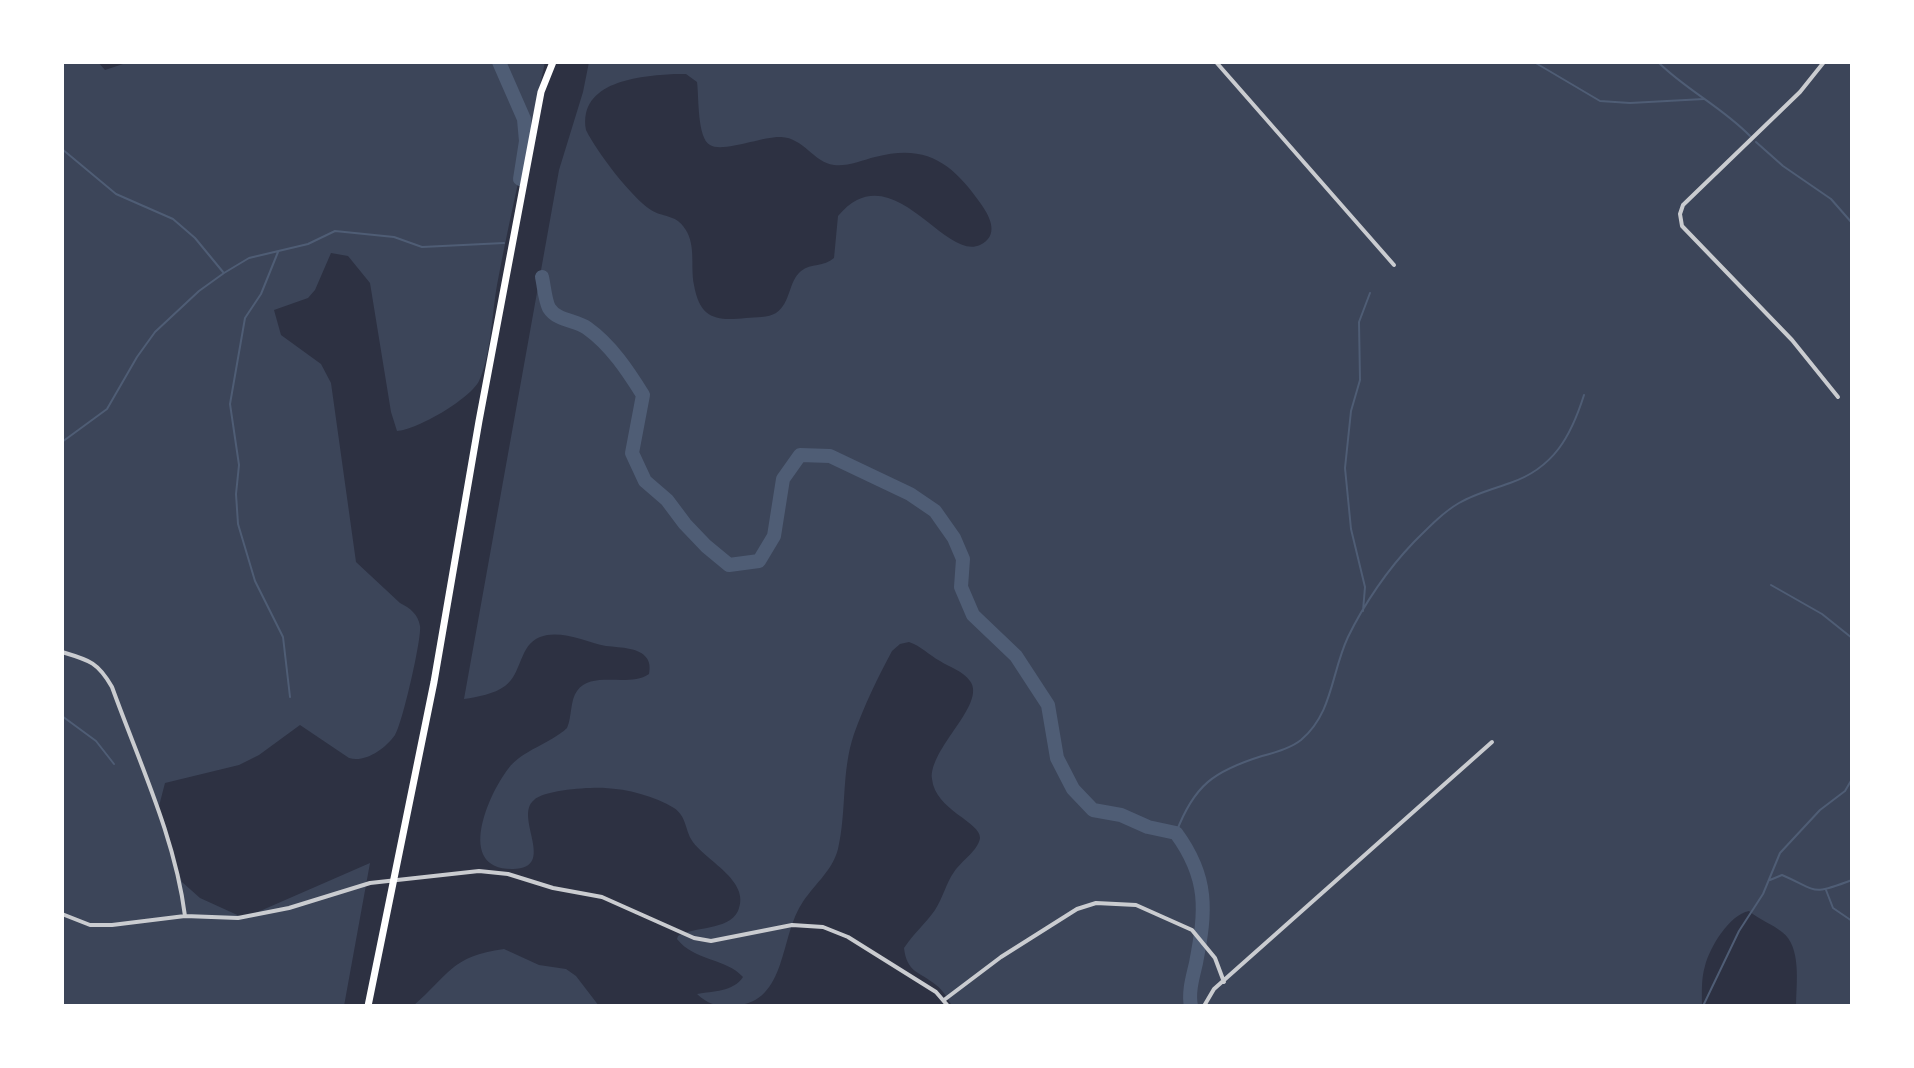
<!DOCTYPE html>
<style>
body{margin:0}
#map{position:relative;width:1914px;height:1068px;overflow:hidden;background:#2d3142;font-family:Rubik,sans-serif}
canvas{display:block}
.frame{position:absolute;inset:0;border:64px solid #fff;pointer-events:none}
</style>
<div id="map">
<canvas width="1914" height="1068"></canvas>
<div class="frame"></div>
</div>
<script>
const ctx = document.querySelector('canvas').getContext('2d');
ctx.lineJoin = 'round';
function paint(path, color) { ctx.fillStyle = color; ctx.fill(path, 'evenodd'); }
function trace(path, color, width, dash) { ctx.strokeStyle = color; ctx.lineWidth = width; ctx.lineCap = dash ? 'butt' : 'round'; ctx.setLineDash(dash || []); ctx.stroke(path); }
paint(new Path2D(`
 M62,62H98L105,70L129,62H545C529,136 511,210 497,285C492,313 491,356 479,381C470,399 417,430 397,431L391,412L370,283L348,256L331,253L315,290L308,298L274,310L281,335L321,364L331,383L356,562L400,603C410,608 418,614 420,626C422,638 402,725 395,735C385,749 365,763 349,758L300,725L259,755L239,765L165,783L158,810L182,882L200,898L244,918L370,863L344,1006H62Z
 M589,62H1852V1006H1796C1796,984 1802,947 1782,932C1772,924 1760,920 1749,911C1729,915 1710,947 1705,966C1701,979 1702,993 1702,1006H952C948,999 943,990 936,985C919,971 907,973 904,948C913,934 926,923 935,910C943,898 946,883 954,872C961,861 978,851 980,838C981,822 935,810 932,779C929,748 987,704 970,681C963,671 949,667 940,661C929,655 921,646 909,642L900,644L892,651C878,677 864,706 854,734C841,772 847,811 838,849C832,872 813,885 801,905C779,940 787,1006 730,1006C715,1006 708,1004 697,994C713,991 733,992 743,977C726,958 694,961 677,939L678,936C694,926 728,931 738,911C752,880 703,860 691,839C685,828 686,816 674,808C655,796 627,789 605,788C590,787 544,790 534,800C513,817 558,868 513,869C455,870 488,795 508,769C522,750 550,744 567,728C572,717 570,700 577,691C592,670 629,688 649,674C652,660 645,652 630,649C622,647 614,647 606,646C586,642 560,629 540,637C519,645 522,674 505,686C494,694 478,697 464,699L559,170L583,92ZM674,74H686L697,82C699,97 697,138 710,145C723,153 763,136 781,137C804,138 813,162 834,165C846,167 863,160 875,157C927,143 953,164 981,204C991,218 999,236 980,245C944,262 892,152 838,216L834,258C824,267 811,263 801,271C788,282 791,303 776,313C768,318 756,317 746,318C716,321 700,319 694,285C690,265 697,243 683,226C675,215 662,217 651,210C631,197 597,152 586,130C578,81 640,76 674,74Z
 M504,949L539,965L566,969L576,976L599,1006H413C449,975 451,956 504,949Z`), '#3c4559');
trace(new Path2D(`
 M1534,62L1600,101L1630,103L1704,99
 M1658,62C1686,90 1722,107 1750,136
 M1756,142L1783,166L1831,199L1852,223
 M62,149L116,194L173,219L195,238L223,272
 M278,252L261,294L245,318L230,404L239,465L236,494L238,524L255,581L283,637L290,697
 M62,442L107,409L137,357L155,332L199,291L224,273L249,258L308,244L335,231L394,237L422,247L504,243
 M1771,585L1822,614L1852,638
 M1363,611L1365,587L1351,529L1345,468L1351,411L1360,380L1359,322L1370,293
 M62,716L96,741L114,764
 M1176,833C1194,785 1214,771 1262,756C1274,753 1291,748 1301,740C1333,713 1331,673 1348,637C1364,604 1388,569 1413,543C1427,529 1442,513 1459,503C1474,494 1493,489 1510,483C1554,468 1571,436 1584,395
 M1770,880L1782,875C1819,891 1810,896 1852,880
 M1826,890L1833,908L1852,921
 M1703,1006L1739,931L1763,894L1780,853L1820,810L1845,791L1852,779`), '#4f5d75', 2);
trace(new Path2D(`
 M499,62L524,119L526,141L520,179
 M542,277C544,286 545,300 549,308C557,321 576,320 587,328C611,345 628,371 643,395L632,453L645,481L667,500L685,524L706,546L729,565L759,561L774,536L783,479L800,455L830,456L910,494L935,511L954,538L963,559L961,587L973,615L1016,656L1048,705L1057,758L1073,789L1093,810L1121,815L1148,827L1176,833C1209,878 1206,911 1196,963C1193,976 1188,992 1191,1006`), '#4f5d75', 14);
trace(new Path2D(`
 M1216,62L1394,265
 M1824,62L1800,92L1683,205L1680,214L1682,226L1792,340L1838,397
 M62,652C89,660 98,662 112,687C139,762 175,837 185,916
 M62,914L90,925H112L185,916L238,918L289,908L370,883L479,871L508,874L553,888L602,897L694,938L711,941L792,925L823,927L848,937L936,992L948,1006
 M944,1000L1001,957L1077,909L1096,903L1136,905L1192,930L1215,958L1224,982
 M1204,1006L1214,989L1492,742`), '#caccd0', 4);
trace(new Path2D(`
 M368,1006L434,682L479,421L541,92L553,62`), '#fff', 7);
</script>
